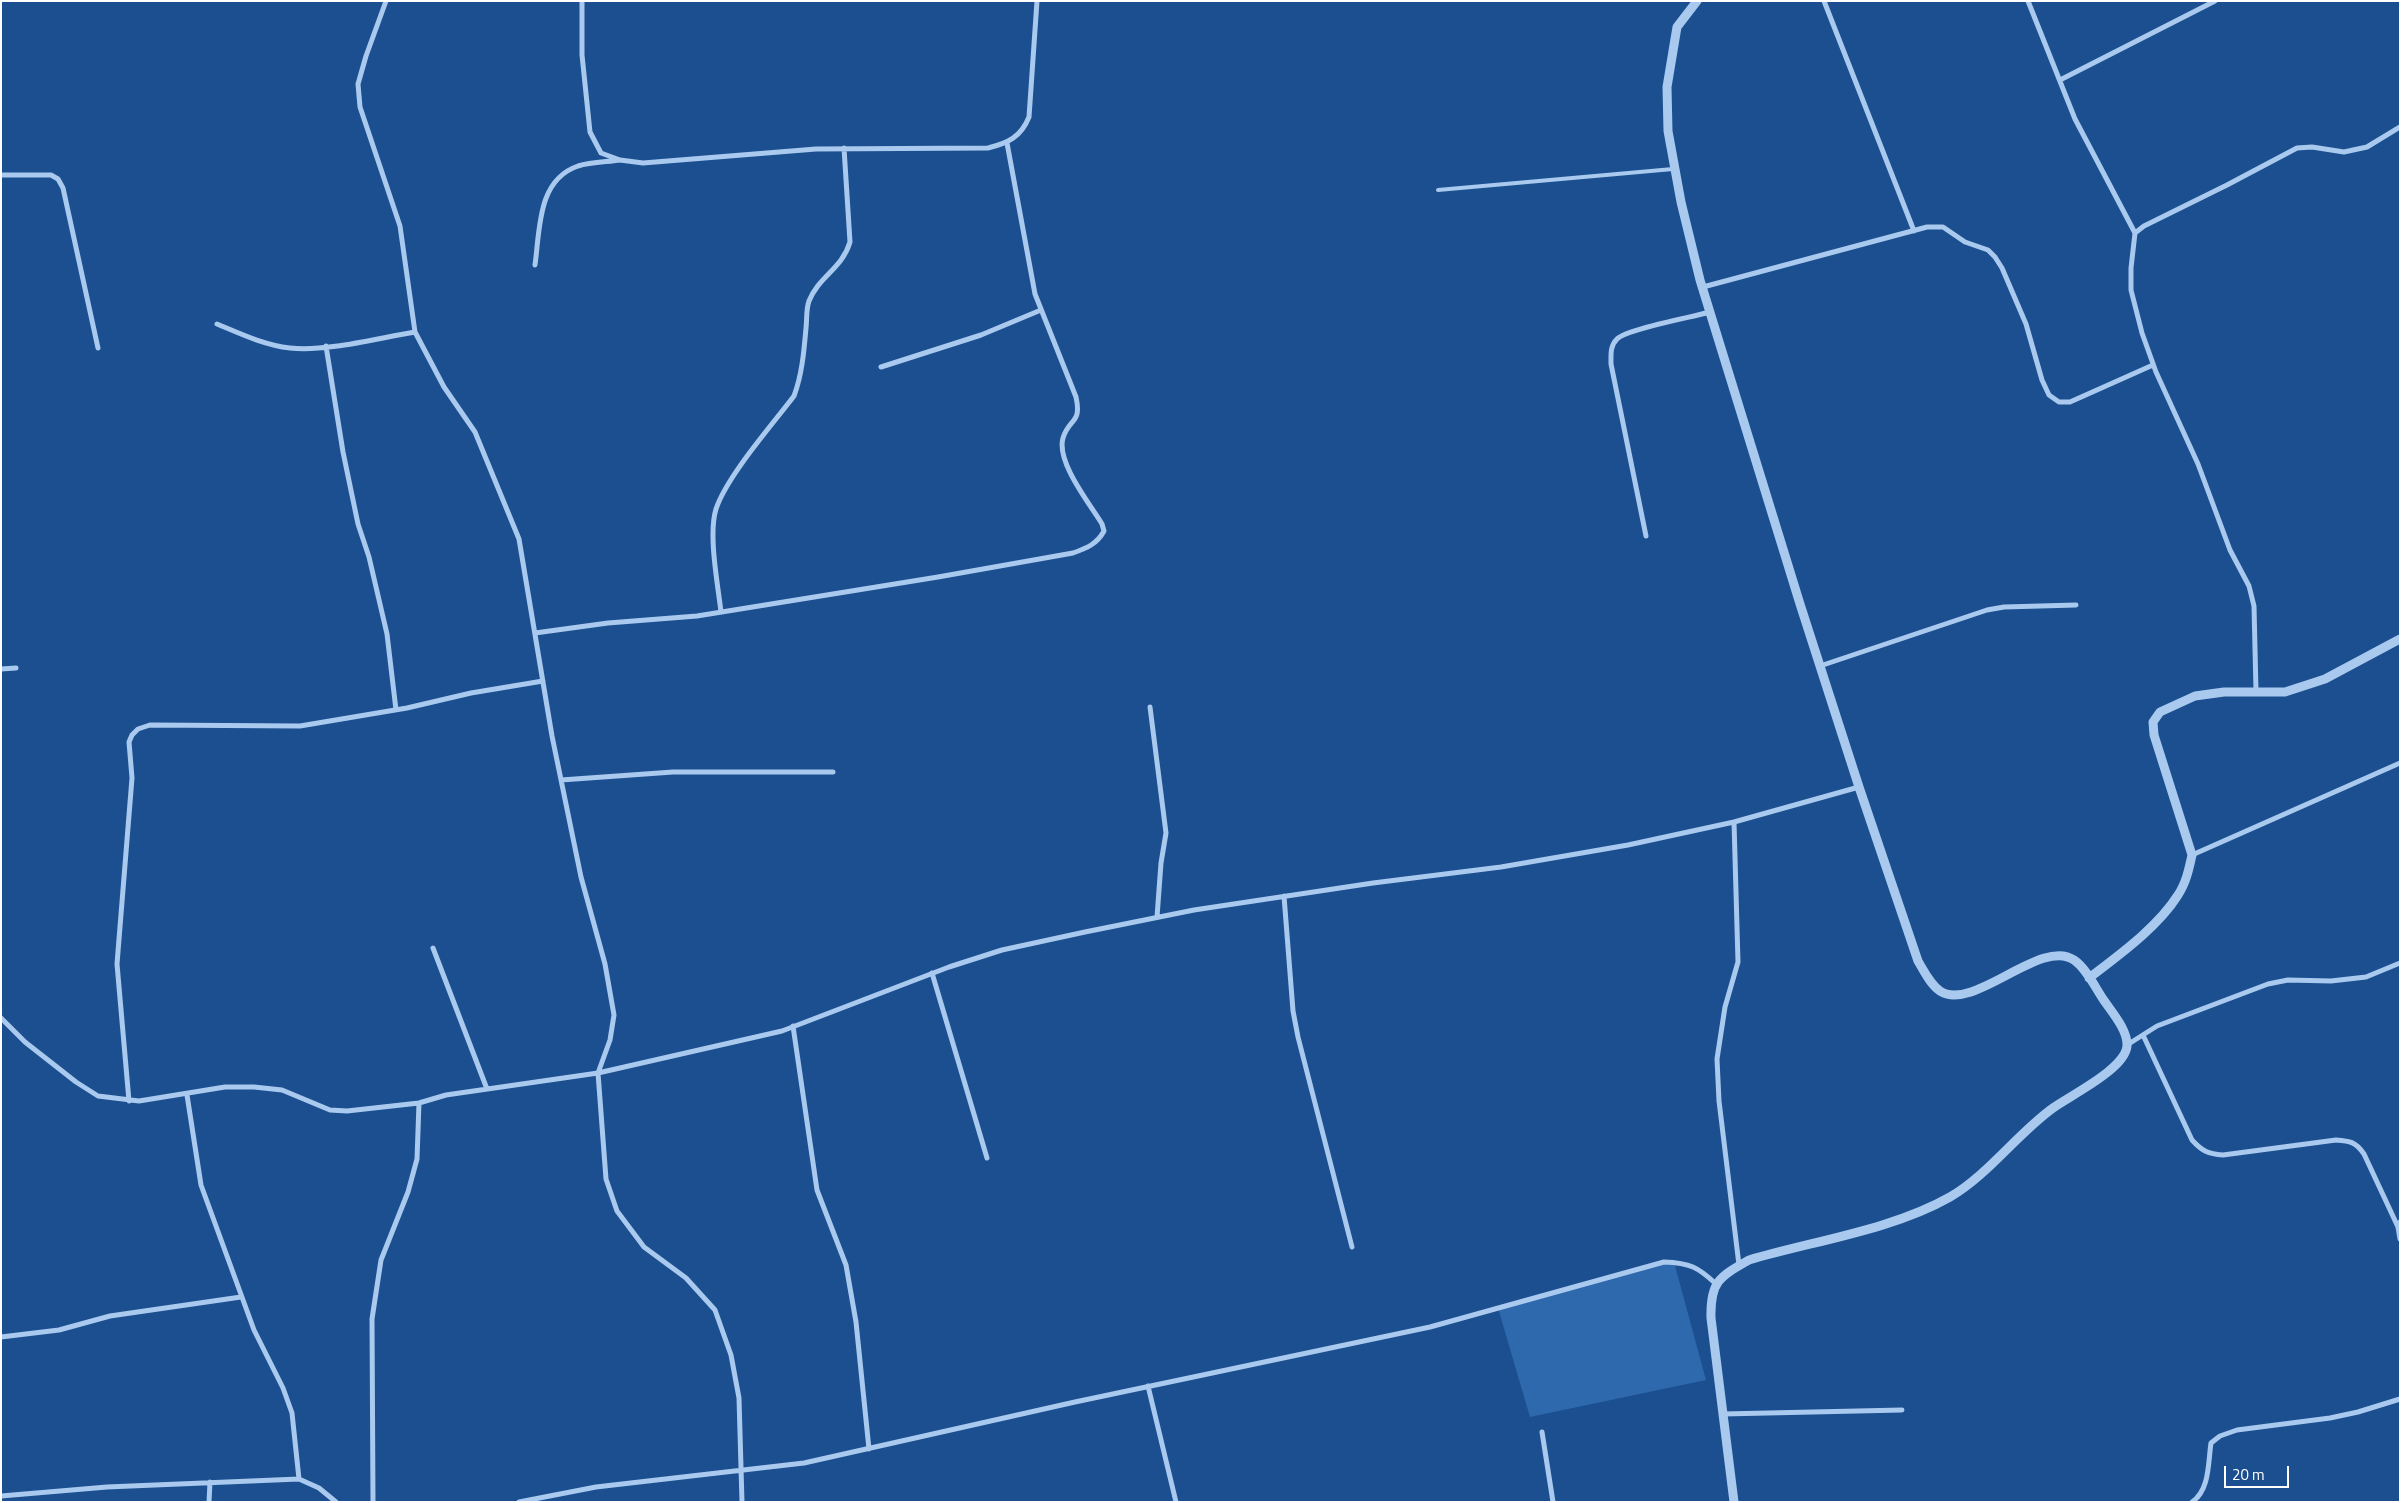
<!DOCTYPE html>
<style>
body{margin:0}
#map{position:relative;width:2401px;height:1503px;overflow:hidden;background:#1b4f8f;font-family:"Titillium Web",sans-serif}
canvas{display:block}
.frame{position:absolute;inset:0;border:2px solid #fff;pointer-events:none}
.scale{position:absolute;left:2224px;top:1466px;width:65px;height:22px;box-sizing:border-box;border:2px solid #fff;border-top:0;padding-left:6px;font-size:15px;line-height:18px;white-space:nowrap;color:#fff;-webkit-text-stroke:4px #1b4f8f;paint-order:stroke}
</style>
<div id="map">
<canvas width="2401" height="1503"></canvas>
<div class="frame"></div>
<div class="scale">20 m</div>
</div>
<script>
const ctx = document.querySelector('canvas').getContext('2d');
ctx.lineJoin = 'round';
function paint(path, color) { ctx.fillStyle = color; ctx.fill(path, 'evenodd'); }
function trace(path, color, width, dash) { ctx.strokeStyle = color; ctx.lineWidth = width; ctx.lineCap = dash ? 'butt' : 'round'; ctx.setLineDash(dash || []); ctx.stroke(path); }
paint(new Path2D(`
 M1664,1262H1674L1706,1380L1530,1417L1498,1308Z`), '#2e69ad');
trace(new Path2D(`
 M1438,190L1673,169`), '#a9c9ee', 4);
trace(new Path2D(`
 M386,1L366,56L358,84L360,107L400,226L415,332L444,387L475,432L519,539L552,736L581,877L605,964L614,1015L610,1040L598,1073L606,1179L617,1211L644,1247L686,1278L715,1310L731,1355L739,1398L742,1502
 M582,1V55L590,132L601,153L620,160L643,163L816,149L988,148C1008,143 1021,137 1029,117L1037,1
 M1824,1L1914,231
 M2028,1L2075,119L2135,233
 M2060,80L2215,1
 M1,175H51L58,179L63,188L98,348
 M535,265C540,230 537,180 578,166C591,162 606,162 620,160
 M1703,287L1927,227H1943L1965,242L1988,250L1995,257L2002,268L2026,324L2042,380L2049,395L2059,402H2070L2153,365
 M217,324C241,334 264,345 290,348C326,352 378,338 415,332
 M326,346L343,452L358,524L369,557L387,634L396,710
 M881,367L981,335L1041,310
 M1646,536L1611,364C1611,354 1610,346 1617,339C1626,329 1693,317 1710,312
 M721,612C718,585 708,535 716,509C727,476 772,425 794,396C802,375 804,351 806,328C807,320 806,309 809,301C819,276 842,269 850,242L844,148
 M535,633L608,623L697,616L938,577L1073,553C1087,548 1097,544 1104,531L1102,524C1090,504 1056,462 1063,438C1069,418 1082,424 1076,397L1035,294L1007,143
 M1820,666L1987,610L2004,607L2076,605
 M1,669L16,668
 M2256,691L2254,606L2249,586L2230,550L2198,464L2156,372L2142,333L2131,290V268L2135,233L2144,226L2227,185L2297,148L2312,147L2344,152L2367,147L2400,127
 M1150,707L1166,833L1161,863L1157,917
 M561,780L673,772H833
 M1734,822L1738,962L1725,1007L1717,1059L1719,1101L1739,1265
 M2192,855L2400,763
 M1284,896L1293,1011L1298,1037L1352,1247
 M433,948L487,1089
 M932,973L987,1158
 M1,1018L25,1042L76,1082L98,1096L139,1101L225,1087H254L282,1090L330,1110L347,1111L419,1103L446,1095L598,1073L782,1031L949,967L1002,950L1085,932L1194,910L1373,883L1501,867L1628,845L1734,822L1859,787
 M793,1026L817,1190L846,1265L856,1322L869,1449
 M2143,1035L2192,1140C2202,1151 2208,1154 2223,1155L2336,1140C2350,1141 2356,1142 2364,1154L2398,1227
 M2127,1045L2157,1026L2268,984L2288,980L2331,981L2366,977L2400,963
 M187,1095L201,1185L254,1330L283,1388L292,1413L299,1479
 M129,1101L117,964L132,778L129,742L132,735L138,729L150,725L300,726L407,708L471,693L543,681
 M2400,1222L2398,1227L2400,1239
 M1,1337L59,1330L110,1316L241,1297
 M1148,1386L1176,1502
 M1723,1414L1902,1410
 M1542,1432L1553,1502
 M1,1496L107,1487L299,1479L319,1488L336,1502
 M209,1502L210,1482
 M373,1502L372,1319L381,1260L408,1192L417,1159L419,1103
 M519,1502L596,1487L804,1463L1075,1402L1430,1327L1664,1262C1690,1263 1698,1267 1716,1284
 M2192,1502C2210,1490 2208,1462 2211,1443L2220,1436L2237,1430L2330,1418L2358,1412L2400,1399`), '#a9c9ee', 5);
trace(new Path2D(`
 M1697,1L1677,27L1667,87L1668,131L1681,202L1700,280L1800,604L1859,787L1918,961C1924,971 1930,984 1940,991C1973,1013 2041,937 2074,960C2086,968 2095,987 2103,999C2111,1011 2128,1030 2127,1046C2125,1069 2071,1095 2053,1108C2018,1133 1988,1175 1950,1197C1892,1230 1813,1241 1749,1260C1719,1277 1710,1282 1711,1318L1734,1502
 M2089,978C2119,955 2158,927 2178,895C2186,883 2189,869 2192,855L2154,735L2153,722L2160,712L2195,696L2224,692H2285L2325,679L2400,639`), '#a9c9ee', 9);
</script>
